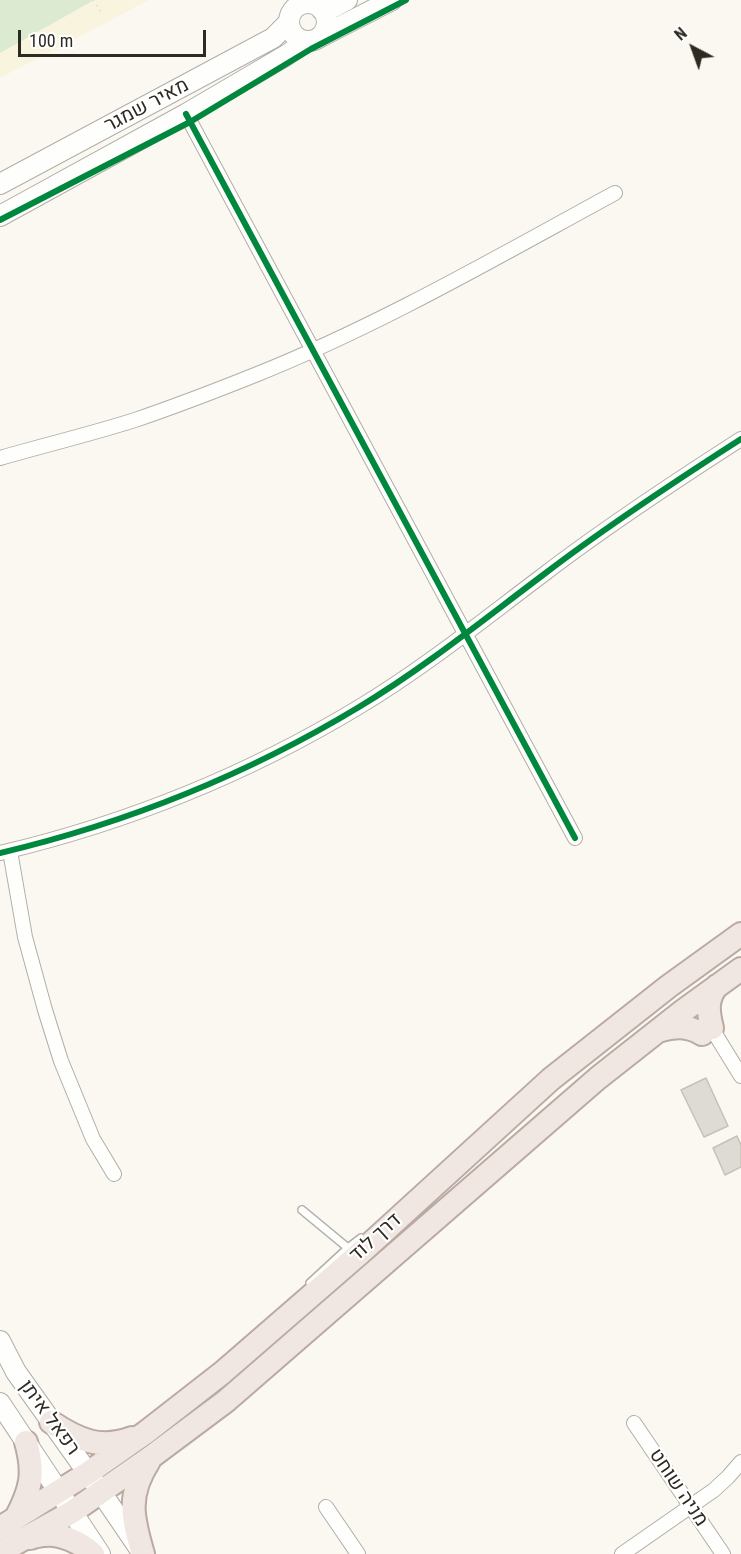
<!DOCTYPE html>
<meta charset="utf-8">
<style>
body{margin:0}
#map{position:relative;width:741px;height:1554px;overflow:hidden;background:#faf8f0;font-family:"Roboto Condensed",sans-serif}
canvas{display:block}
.north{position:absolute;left:663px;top:18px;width:60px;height:60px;-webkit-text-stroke:4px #fff;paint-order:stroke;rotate:319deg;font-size:16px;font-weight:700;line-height:24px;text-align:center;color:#2c2a21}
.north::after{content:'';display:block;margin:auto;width:21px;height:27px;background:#2c2a21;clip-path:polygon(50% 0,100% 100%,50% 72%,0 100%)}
.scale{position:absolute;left:18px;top:30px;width:188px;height:27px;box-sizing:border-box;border:3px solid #2c2a21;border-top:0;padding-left:8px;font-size:18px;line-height:21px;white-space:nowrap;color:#2c2a21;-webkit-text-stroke:4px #fff;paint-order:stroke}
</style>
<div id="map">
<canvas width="741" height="1554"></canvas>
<div class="north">N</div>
<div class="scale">100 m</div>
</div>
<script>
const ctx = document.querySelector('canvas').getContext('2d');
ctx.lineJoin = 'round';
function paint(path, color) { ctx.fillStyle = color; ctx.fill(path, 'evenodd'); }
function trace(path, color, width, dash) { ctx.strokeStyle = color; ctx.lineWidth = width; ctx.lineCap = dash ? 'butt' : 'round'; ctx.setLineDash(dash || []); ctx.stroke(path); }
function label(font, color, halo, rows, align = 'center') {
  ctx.font = font + ' "Roboto Condensed",Heebo,sans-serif'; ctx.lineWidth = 4.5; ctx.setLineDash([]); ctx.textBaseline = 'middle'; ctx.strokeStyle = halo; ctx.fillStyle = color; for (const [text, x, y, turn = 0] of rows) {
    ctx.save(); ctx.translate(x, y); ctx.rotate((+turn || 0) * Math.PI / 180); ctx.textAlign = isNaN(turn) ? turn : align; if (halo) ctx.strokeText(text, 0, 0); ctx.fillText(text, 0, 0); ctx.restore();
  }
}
paint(new Path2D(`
 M0,0H149L0,78Z`), '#f8f4de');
paint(new Path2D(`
 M0,0H94L0,53Z`), '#dcead2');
const building = new Path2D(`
 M706,1078L728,1126L704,1137L681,1090Z
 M737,1136L741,1145V1167L725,1175L713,1148Z`);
paint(building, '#dddbd3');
trace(building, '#c4c2b9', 1.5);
const lane = new Path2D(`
 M302,1210L348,1248L361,1238
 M310,1283L348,1248`);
const street = new Path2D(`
 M186,114L575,838
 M0,458C45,445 91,434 135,420C176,406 215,391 255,375C380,325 497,257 615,193
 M10,851L25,937L45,1010L61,1061L93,1139L114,1174
 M0,853C127,823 248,774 359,707C424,668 483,620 543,575C607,526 674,482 741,439
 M709,1024L741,1076
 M634,1423L723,1554
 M326,1507L358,1554
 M622,1554L714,1490L728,1477L741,1462`);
const secondary = new Path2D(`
 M289 22a19 19 0 1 1 38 0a19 19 0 1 1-38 0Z
 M322,10L334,7L347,0
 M322,36L392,0
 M0,184L273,38L289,22
 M0,216L186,114L285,56L307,41
 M0,1341L16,1372L88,1473L139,1548
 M0,1403L100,1554`);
const primary = new Path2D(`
 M712,1028C708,1012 706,999 717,986
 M658,1031C675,1026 687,1025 702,1034
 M51,1422C78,1440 100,1450 132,1438
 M16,1518C31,1489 35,1474 26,1442
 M0,1528L88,1473L145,1433L222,1373L358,1255L551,1079L669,986L741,934
 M30,1538C34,1537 39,1535 44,1535C61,1533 81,1543 93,1554
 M0,1552L72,1512L151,1457L226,1401L598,1078L683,1011L741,969
 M143,1554C132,1517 127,1495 149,1461`);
trace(lane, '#b0afa7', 10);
trace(street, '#b0afa7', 16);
trace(secondary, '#b0afa7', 22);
trace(primary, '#baaaa2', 26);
trace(new Path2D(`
 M93,0L103,15`), '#e0dfdc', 2, [1.5, 4.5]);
trace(lane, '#fefefd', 7);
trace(street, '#fefefd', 14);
trace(secondary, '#fefefd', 20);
trace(primary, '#f0e7e3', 22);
trace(new Path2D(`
 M186,114L575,838
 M0,220L190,122L311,49L406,0
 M0,853C127,823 248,774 359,707C424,668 483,620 543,575C607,526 674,482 741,439`), '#00873e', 6);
label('20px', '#2c2a21', '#fff', [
 ["מאיר שמגר",147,106,-28],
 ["דרך לוד",376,1238,-42],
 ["רפאל איתן",49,1418,54],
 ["מניה שוחט",678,1488,56]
]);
</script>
